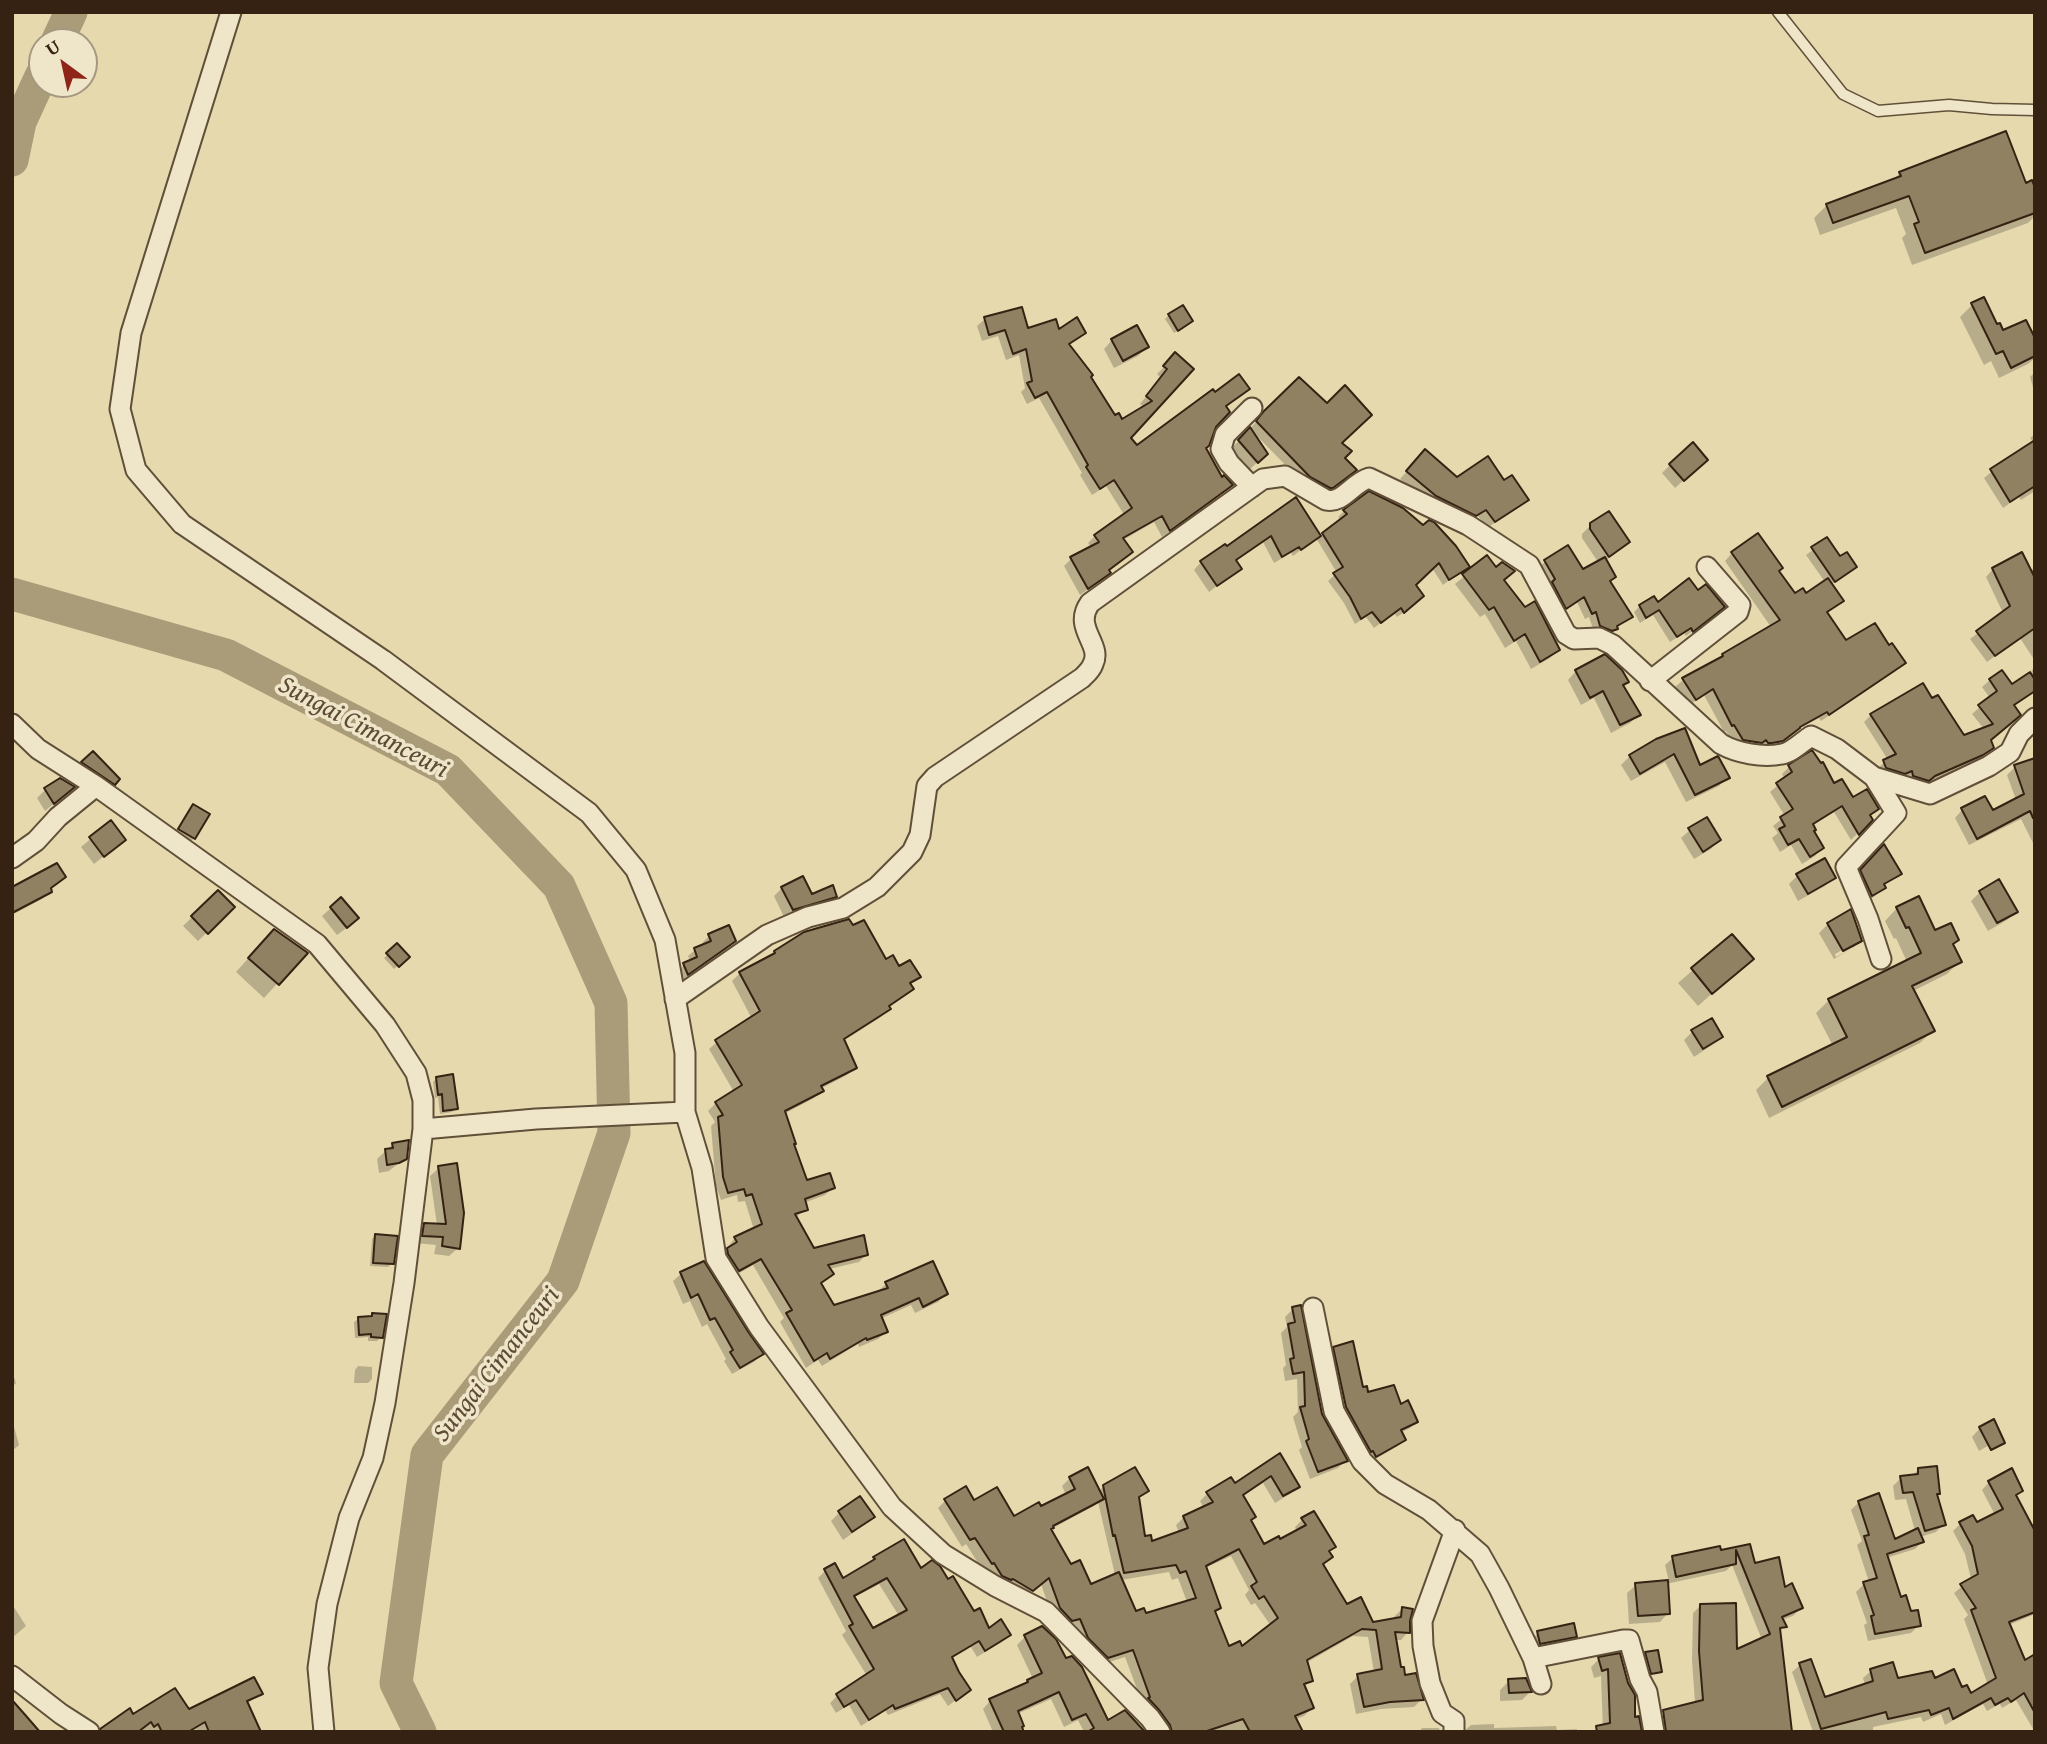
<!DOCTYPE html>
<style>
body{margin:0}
#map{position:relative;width:2047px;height:1744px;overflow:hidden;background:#e6d9ae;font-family:"Gentium Book Plus",serif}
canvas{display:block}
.frame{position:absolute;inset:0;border:14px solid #352212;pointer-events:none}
.north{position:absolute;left:28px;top:28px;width:70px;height:70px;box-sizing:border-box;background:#efe6ca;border:2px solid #a59880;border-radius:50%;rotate:327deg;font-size:19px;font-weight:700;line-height:28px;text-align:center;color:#352212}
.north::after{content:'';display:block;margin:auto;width:24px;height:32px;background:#8f2418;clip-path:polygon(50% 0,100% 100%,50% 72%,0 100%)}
</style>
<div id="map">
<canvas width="2047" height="1744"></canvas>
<div class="frame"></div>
<div class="north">U</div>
</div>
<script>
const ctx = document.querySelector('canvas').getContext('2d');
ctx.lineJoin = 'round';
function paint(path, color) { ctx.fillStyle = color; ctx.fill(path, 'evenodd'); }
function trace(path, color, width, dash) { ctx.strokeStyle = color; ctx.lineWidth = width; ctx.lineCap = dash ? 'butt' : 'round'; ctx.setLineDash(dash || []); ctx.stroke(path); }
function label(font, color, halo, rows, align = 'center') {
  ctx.font = font + ' "Gentium Book Plus",serif'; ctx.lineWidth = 7; ctx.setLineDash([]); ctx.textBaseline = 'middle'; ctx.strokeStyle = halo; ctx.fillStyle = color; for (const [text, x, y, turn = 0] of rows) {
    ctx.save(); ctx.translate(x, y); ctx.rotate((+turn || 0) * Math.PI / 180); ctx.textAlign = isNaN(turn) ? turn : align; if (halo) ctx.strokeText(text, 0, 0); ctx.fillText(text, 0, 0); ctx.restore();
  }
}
paint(new Path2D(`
 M1900,173L2025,185L2035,193V216L2028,223L1912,265L1902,238L1906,234L1896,208L1820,235L1814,218L1827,205L1892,181Z
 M1972,305L2002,333L2035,342V358L2028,364L1999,378L1991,361L1984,365L1960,317Z
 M1169,315L1187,325L1174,333L1165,319Z
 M985,319L1026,330L1084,332L1068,345L1114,417L1122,422L1145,408L1140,404L1161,378L1157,374L1176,355L1192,369L1128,438L1137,447L1214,394L1248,389L1224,408L1204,448L1222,479L1231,485L1224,492L1162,537L1154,522L1123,540L1131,552L1108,571L1109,573L1101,580L1080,595L1064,566L1071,559L1091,548L1088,543L1095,536L1125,516L1106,486L1092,495L1080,475L1082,473L1039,398L1027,404L1021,392L1025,388L1019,355L1006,360L998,336L982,341L977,326Z
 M1112,340L1147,347L1138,356L1114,368L1104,349Z
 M2035,372V394L2030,377Z
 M1257,421L1343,458L1347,477L1327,493L1303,483L1257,436L1255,437L1266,454L1248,471L1230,450Z
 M2035,434V491L2021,500L2019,497L2003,508L1984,478L2022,447L2032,441L2030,438Z
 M1418,459L1457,479L1504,483L1526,500L1519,507L1487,528L1478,516L1468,522L1428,503L1400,479Z
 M1670,465L1697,468L1675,488L1662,473Z
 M1369,493L1468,566L1443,585L1432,568L1414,585L1407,610L1397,617L1394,613L1374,628L1366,617L1355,624L1344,603L1328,581L1337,573L1316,538L1293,556L1291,553L1274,563L1263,542L1235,561L1240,568L1209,592L1194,570L1201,562L1227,549L1296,500L1320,537L1341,520L1338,517L1344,511Z
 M1592,524L1628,542L1605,561L1609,582L1631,616L1609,635L1594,632L1589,617L1585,619L1577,602L1559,614L1538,568L1545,562L1568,548L1582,571L1598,562L1582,538V534Z
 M1827,539L1840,559L1855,567L1831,585L1841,601L1826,613L1845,642L1889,648L1903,662L1896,670L1821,721L1819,718L1795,731L1772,749L1735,747L1726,731L1724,732L1704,695L1688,706L1675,687L1683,680L1717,661L1723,655L1771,627L1725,561L1732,553L1777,571L1795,596L1806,595L1825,582L1806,555Z
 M1487,557L1502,581L1558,650L1550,658L1531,669L1516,641L1505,648L1485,614L1480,617L1455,584Z
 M2035,568V661L2020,638L1987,662L1970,639L2003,613L1986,577L1993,569L2029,571Z
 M1658,605L1717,613L1686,636L1684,633L1670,642L1653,615L1640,623L1634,612L1640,606Z
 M2035,667V692L2012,707L1989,741L1992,748L1974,762L1926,783L1876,769L1888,760L1864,722L1871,715L1932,701L1963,737L1984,729L1972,714L1990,698L1982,687L1990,680L2011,686L2032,672L2031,671Z
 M1576,671L1622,686L1639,714L1630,723L1611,733L1594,698L1581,705L1568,680Z
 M1657,741L1700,767L1727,777L1719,786L1686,802L1665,762L1631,781L1621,765L1630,756Z
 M93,753L118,779L110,787L78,766Z
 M1789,767L1834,786L1852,799L1877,809L1869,817L1871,820L1851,840L1834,812L1812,826V832L1822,848L1815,856L1802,864L1791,845L1780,852L1772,838L1778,833L1773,826L1785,816L1770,792L1785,779L1782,774Z
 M2015,767L2035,768V847L2021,819L1969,845L1955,818L1962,810L1992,812L2016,800L2007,775Z
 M46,789L64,795L45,811L37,798Z
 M193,806L194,838L185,846L171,838L185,815Z
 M111,822L124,840L94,864L81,847Z
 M1690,830L1719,840L1711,849L1694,859L1681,838Z
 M1884,846L1899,873L1883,886L1884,888L1875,896L1863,904L1853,880Z
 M1797,876L1834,877L1825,886L1798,901L1789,884Z
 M64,877L49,890L50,891L42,899L12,915V889Z
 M782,888L812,896H835L827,905L784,917L774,896Z
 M218,892L233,907L198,941L183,926Z
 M1980,892L2016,912L2007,920L1988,931L1971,901Z
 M331,908L348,927L337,935L322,916Z
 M1897,908L1934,933L1957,940L1952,946L1959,962L1947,974L1913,991L1932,1031L1920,1043L1769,1118L1756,1090L1768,1078L1833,1046L1816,1013L1829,1000L1907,962L1896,938L1894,939L1885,921Z
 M1828,924L1860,940L1853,948V944L1835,954L1836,957L1852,948L1834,959L1819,933Z
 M709,936L734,941L682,980L678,971L684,965L691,962L688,956L695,950L704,945L703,942Z
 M1732,936L1751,959L1698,1006L1678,983Z
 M261,944L305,953L264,998L236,972Z
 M397,946L408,957L394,969L384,958Z
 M776,952L885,962L918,977L911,984V989L888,1007L889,1009L881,1017L843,1041L855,1068L847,1075L820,1089L821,1091L814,1098L784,1114L792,1145L806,1183L833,1188L825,1195L804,1203L806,1209L795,1218L813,1250L867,1254L859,1262L829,1269L832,1273L820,1284L833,1307L878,1291L886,1284L946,1294L938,1302L915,1313L911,1305L880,1319L886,1332L878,1339L859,1347L858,1344L822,1366L818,1360L806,1368L780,1322L784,1318L753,1265L731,1278L720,1257L735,1238L754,1230L745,1201L738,1202L737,1195L721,1200L716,1186L711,1126L715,1122L708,1111L716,1103L734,1092L709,1049L717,1042L752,1019L732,981L740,973L771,957Z
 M1693,1031L1721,1037L1712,1045L1694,1057L1684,1040Z
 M437,1078L456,1108L452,1112L440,1114L438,1097L435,1098L433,1082Z
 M393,1144L405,1158L389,1171L379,1173L377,1159Z
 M439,1168L458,1248L449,1256L434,1254L436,1245L415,1243L416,1233L424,1225H437L430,1176Z
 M376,1235L392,1263L388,1267L370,1266L372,1239Z
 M703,1263L762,1354L754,1362L732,1374L724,1361L726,1359L707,1324L702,1327L690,1301L683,1304L673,1281L681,1274Z
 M1293,1309L1320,1414L1346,1460L1338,1468L1310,1479L1299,1450L1302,1447L1293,1417L1298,1412L1297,1379L1285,1381L1283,1368L1286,1365L1281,1333L1287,1327L1285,1317Z
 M372,1315L381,1337L377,1341H368V1337L355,1338L354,1322L358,1319L369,1318Z
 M1334,1349L1367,1394L1399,1406L1416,1422L1410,1428L1400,1433L1404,1440L1398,1446L1370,1462L1340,1414L1328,1355Z
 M358,1366L372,1367V1379L368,1383H354L355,1370Z
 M12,1371L16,1383L12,1387Z
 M12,1419L19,1445L12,1451Z
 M1980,1428L1991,1444L1979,1451L1972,1437Z
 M1279,1456L1298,1486L1290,1494L1275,1503L1263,1483L1242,1497L1250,1521L1263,1546L1279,1541L1297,1532L1295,1527L1302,1520L1334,1547L1328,1553L1331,1557L1322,1566L1346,1606L1372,1624L1394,1620V1617L1402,1609L1408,1632L1401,1640H1395L1399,1669L1422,1699L1414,1707L1381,1709L1356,1714L1350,1684L1358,1676L1374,1672L1368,1637L1353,1636L1306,1663L1311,1680L1303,1688L1312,1708L1304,1716L1294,1720L1301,1732H1162L1143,1705L1125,1657L1100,1665L1052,1616L1041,1584L1024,1598L994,1583L986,1569L983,1571L966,1544L962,1547L938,1508L945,1501L974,1503L1014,1519L1066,1495L1062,1486L1070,1478L1098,1492L1104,1486L1147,1491L1138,1499L1144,1538L1150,1543L1179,1533L1176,1525L1184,1517L1204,1508L1200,1501L1208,1493L1235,1485ZM1098,1502L1115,1575L1090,1586L1070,1566L1049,1530L1094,1506ZM1231,1556L1249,1590L1245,1595L1251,1605L1255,1603L1271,1626L1242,1648H1229L1214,1613L1219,1608L1205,1568ZM1169,1572L1172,1580L1178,1578L1187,1602L1145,1616L1135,1614L1121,1580Z
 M1918,1470L1938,1493L1936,1496L1944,1524L1936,1532L1920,1537L1922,1542L1915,1549L1886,1558L1900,1599L1919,1625L1911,1633L1868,1641L1864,1625L1867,1623L1856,1592L1864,1584L1869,1582L1857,1545L1862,1541L1851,1510L1859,1502L1894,1541L1915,1531L1906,1499L1895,1500L1893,1486L1901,1478L1912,1476Z
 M1989,1482L2014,1495L2035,1594V1614L2009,1625L2024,1662L2035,1656V1732L2016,1700L2002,1708L2000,1704L1987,1711L1983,1704L1945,1725L1941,1714L1923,1722L1921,1717L1873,1727V1732H1813L1792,1672L1800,1665L1824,1699L1865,1685L1863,1678L1871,1671L1897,1680H1934L1970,1695L1988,1685L1964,1619L1968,1615L1954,1593L1971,1579L1965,1554L1953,1531L1960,1524L1976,1525L1995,1515L1982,1490Z
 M839,1513L872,1517L864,1525L843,1540L831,1521Z
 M904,1541L921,1570L974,1613L988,1630L1009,1634L1002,1642L977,1657L971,1647L951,1659L969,1690L948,1706L940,1694L888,1715L885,1710L861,1726L849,1705L836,1713L830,1703L837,1696L867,1676L842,1635L846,1631L818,1578L825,1571L843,1581L866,1567L874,1558ZM879,1584L899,1616L872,1631L853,1598Z
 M1749,1546L1753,1565L1783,1589L1801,1608L1793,1616L1782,1620L1784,1626L1779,1632L1790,1732H1663L1661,1718L1668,1710L1695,1703L1692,1660L1693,1613L1700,1606L1735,1652L1762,1640L1732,1565L1726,1571L1666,1584L1668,1613L1660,1622L1629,1624L1627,1593L1636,1585L1669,1582L1665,1565L1673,1558L1720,1552Z
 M12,1604L26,1626L12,1638Z
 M1042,1628L1107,1723L1142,1732H1084L1078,1720L1064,1727L1051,1699L1017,1714L1022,1732H993L983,1709L990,1701L1024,1686L1033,1679L1017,1645L1025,1637Z
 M1538,1633L1575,1636L1567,1645L1532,1652L1529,1642Z
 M1619,1655L1634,1719L1603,1732L1601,1676L1594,1678L1591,1667L1599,1659Z
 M1509,1681L1530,1692L1522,1700L1500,1701V1690Z
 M260,1693L247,1704L259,1732H197L196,1729L191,1732H101L133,1716L188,1711Z
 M1494,1724V1728L1556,1726L1557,1730L1577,1729V1732H1463L1471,1725Z
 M1422,1728H1439L1440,1732H1419Z`), '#0003');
trace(new Path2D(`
 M57,42L71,12
 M12,160L20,122L42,74
 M12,594L226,655L448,770L559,886L611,1003L614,1133L563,1281L427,1455L396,1683L420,1732`), '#aa9b79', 33);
const building = new Path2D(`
 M2006,131L2026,183L2032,180L2035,188V213L1925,253L1914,224L1919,222L1909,196L1833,223L1826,204L1901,176L1899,172Z
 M1984,297L1997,324L2000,323L2003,330L2026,320L2035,338V356L2011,368L2003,351L1996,354L1971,303Z
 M1183,305L1193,321L1178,331L1168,314Z
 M1022,307L1028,328L1056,319L1059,329L1077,317L1086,333L1069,344L1093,375L1091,377L1115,415L1119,413L1122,419L1152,401L1146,396L1167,369L1163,366L1175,352L1194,369L1131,438L1137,445L1213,389L1215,392L1239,374L1250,389L1226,406L1230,412L1216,427L1209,446L1206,448L1222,477L1224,475L1233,485L1170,531L1162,516L1123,538L1133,552L1109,570L1111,573L1088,589L1070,557L1099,542L1094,535L1132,508L1114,480L1100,489L1086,467L1088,465L1047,392L1035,398L1027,383L1032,381L1026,349L1013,354L1005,330L989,335L984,317Z
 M1137,325L1149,347L1123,361L1111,339Z
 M1299,377L1327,403L1345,385L1372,415L1342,443L1352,451L1345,458L1357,470L1333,488H1330L1310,477L1256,421L1264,411Z
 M1250,427L1268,454L1258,463L1238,440Z
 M2035,440V486L2010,502L1990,469Z
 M1693,442L1708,460L1684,481L1669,464Z
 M1425,449L1457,477L1488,456L1504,480L1512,475L1529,500L1495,522L1486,510L1476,516L1436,496L1406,471Z
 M1369,491L1403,508L1423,525L1429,520L1434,522L1456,546L1470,567L1449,580L1439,563L1416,585L1424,596L1404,613L1401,608L1381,623L1372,612L1361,619L1350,597L1333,573L1343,567L1322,533L1347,514L1343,510Z
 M1296,497L1321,536L1301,550L1299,547L1282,557L1271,536L1236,560L1242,569L1217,586L1200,561L1225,544L1227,546Z
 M1609,511L1630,542L1609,557L1590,529V523Z
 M1758,533L1783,568L1779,571L1795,593L1803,588L1806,593L1828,578L1844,601L1827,612L1846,640L1875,623L1889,645L1892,643L1906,663L1829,715L1827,712L1800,727V728L1783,741L1772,743H1768L1766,740L1762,743L1743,740L1734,725L1732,726L1713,689L1696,700L1682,678L1723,656L1722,654L1780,620L1731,552Z
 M1827,537L1840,556L1847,552L1857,567L1835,582L1811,547Z
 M1568,545L1583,569L1605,557L1616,577L1610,581L1633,617L1617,626L1618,629L1612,631L1600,626L1596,612L1592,614L1584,597L1566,609L1552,582L1555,579L1544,560Z
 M2022,552L2035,578V628L1995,656L1976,631L2010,606L1992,568Z
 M1487,555L1496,567L1502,562L1515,571L1504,580L1525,607L1535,601L1560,650L1540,662L1525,634L1514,641L1494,607L1489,610L1462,574Z
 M1689,578L1698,590L1706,584L1725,607L1693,632L1691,628L1677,637L1659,610L1646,618L1639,605L1654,596L1658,602Z
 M1605,654L1622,670L1629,682L1623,685L1641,715L1620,725L1603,691L1590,698L1575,670Z
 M2002,670L2012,684L2030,672L2035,680V691L2014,705L2021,715L1991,740L1994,748L1983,755L1935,776L1929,781L1913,776L1912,771L1905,774L1886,768L1883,760L1896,754L1870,714L1923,683L1932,698L1938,695L1964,735L1993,724L1978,705L1997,691L1989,679Z
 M1685,728L1700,765L1718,756L1730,778L1695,795L1674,754L1640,774L1629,755L1656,739Z
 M1812,750L1821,763L1823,762L1834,783L1842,779L1853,797L1867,789L1879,809L1870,815L1873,820L1859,835L1842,806L1813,824L1816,830L1814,831L1824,848L1810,857L1799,839L1788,845L1779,829L1785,826L1780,817L1793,809L1776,783L1792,772L1788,765Z
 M93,751L120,779L115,785L81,762Z
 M2035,758V818H2033L2030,811L1977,839L1961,808L1985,796L1993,810L2024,794L2014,765Z
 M60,778L75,787L54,804L44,788Z
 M193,804L210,814L195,839L178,829Z
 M1707,817L1721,840L1703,852L1688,828Z
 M111,820L126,840L104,857L89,837Z
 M1884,844L1902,874L1884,884L1886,888L1872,896L1860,870Z
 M1825,858L1836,878L1808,894L1796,874Z
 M57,863L66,877L51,888L52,892L12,913V887Z
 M803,876L812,894L833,885L837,897L793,910L781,887Z
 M1999,879L2018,912L1997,923L1979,891Z
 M218,890L235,907L208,934L191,916Z
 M1919,896L1935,930L1951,923L1959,940L1953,944L1962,962L1912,986L1935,1031L1782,1107L1767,1076L1847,1037L1828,999L1921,953L1909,927L1906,928L1896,907Z
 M341,897L359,918L347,928L330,907Z
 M1851,909L1862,941L1843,951L1827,923Z
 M849,919L853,925L864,920L886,959L893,955L899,966L910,960L921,977L910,983L914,989L889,1006L891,1009L844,1039L857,1068L821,1086L824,1091L785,1111L796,1144H794L807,1180L830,1173L835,1188L805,1199L808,1210L795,1214L814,1248L864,1235L868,1255L828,1265L834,1274L821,1283L834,1305L888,1288L885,1282L933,1261L948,1294L923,1307L919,1298L881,1315L888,1332L867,1340L866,1338L830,1359L827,1353L814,1361L786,1313L792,1310L761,1259L739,1271L728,1254L727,1248L737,1242L734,1237L762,1224L752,1194L746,1196L744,1189L728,1193L723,1177L718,1117L723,1115L715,1102L742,1085L715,1040L760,1011L739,972L775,953L774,951L804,932Z
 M729,925L736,941L688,975L683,963L697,957L694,948L711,941L708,934Z
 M274,929L308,953L279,985L248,958Z
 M1732,934L1754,959L1712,994L1691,968Z
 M397,943L410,957L399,967L386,953Z
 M1712,1018L1723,1037L1703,1049L1691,1030Z
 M453,1074L458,1109L443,1111L442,1094L438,1095L436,1077Z
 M409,1140L407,1159L399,1163L387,1165L385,1149L393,1148L392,1143Z
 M457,1163L464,1213L460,1249L442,1246L443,1237L422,1236L424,1223L446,1224L438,1166Z
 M375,1234L398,1236L394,1264L373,1263Z
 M704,1261L749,1333L764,1354L740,1368L730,1352L733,1350L715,1318L710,1320L698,1294L691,1298L680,1272Z
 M1301,1305L1322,1414L1348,1461L1318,1472L1306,1441L1309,1439L1300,1407L1305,1406L1304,1372L1293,1374L1290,1359L1294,1358L1288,1324L1295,1322L1292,1307Z
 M372,1313L387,1314L383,1338L371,1337V1334L359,1335L358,1317L372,1316Z
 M1353,1341L1363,1387L1367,1386L1368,1392L1394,1385L1401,1404L1408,1400L1418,1422L1401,1430L1406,1440L1376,1457L1373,1451L1371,1452L1346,1407L1333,1347Z
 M1994,1419L2005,1443L1991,1450L1979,1427Z
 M1280,1453L1300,1487L1283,1496L1271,1476L1243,1495L1256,1517L1251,1520L1264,1544L1279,1536L1280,1539L1306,1525L1301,1518L1314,1511L1336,1547L1329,1551L1333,1557L1323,1564L1347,1604L1361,1597L1373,1622L1401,1617L1402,1607L1413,1609L1410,1621V1633L1395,1632L1401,1667H1404L1405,1675L1416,1673L1424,1700L1390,1702L1364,1707L1357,1674L1382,1669L1376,1630L1362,1629L1307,1660L1313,1681L1304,1684L1314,1708L1295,1716L1303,1732H1250L1243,1719L1204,1732H1172L1170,1725L1160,1711L1148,1698L1150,1697L1133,1650L1108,1658L1088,1638L1080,1619L1072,1621L1060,1608L1049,1578L1033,1591L1013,1579L1011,1580L1002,1576L994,1563L992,1564L975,1538L970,1540L944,1499L966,1486L974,1500L997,1487L1014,1516L1039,1502L1041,1506L1075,1489L1069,1477L1088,1467L1104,1499L1053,1526L1054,1528L1051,1529L1071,1564L1080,1560L1091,1584L1119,1572L1136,1611L1144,1608L1146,1613L1196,1598L1186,1571L1180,1573L1176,1565L1124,1573L1115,1535L1113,1536L1103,1485L1135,1467L1149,1491L1139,1497L1145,1536L1151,1535L1152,1541L1188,1528L1183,1516L1213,1502L1206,1492L1231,1477L1235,1483ZM1239,1549L1257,1582L1251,1586L1259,1599L1264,1596L1278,1618L1242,1646L1240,1641L1229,1646L1215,1611L1221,1608L1206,1566Z
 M1937,1466L1940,1494H1937L1946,1525L1925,1531L1913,1492L1903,1493L1900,1476L1918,1474V1468Z
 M2012,1468L2023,1491L2016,1495L2035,1531V1612L2009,1622L2025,1660L2035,1654V1713L2024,1693L2011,1702L2008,1698L1995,1705L1991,1698L1953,1719L1949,1708L1931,1715L1929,1710L1888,1719L1886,1712L1821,1729L1799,1663L1811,1659L1825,1697L1873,1681L1870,1669L1893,1662L1898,1678L1932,1671L1935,1678L1954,1669L1962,1687L1967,1685L1971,1693L1996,1678L1971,1610L1976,1608L1960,1584L1978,1574L1972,1546L1959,1522L1973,1515L1977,1522L2003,1509L1988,1481Z
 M1879,1493L1895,1539L1918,1528L1924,1542L1887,1554L1901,1597L1906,1595L1911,1611L1918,1610L1921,1626L1875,1634L1871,1616L1874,1615L1863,1582L1877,1578L1864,1536L1869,1535L1858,1501Z
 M860,1496L875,1517L852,1532L838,1511Z
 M904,1539L921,1568L932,1560L940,1566L948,1579L953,1576L974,1611L980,1608L989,1628L1001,1619L1011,1635L985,1651L979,1641L952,1657L959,1672L971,1690L956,1701L948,1688L895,1709L893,1705L869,1720L856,1700L844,1707L836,1694L874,1669L849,1626L853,1624L824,1569L835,1563L843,1578L875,1559L873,1557ZM887,1578L907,1610L873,1628L854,1596Z
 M1750,1544L1755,1563L1779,1557L1785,1587L1792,1583L1803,1608L1782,1617L1787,1627L1780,1628L1792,1732H1666L1663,1710L1703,1700L1699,1651L1700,1604L1736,1603L1737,1649L1770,1634L1736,1550V1564L1676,1577L1672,1556L1720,1546L1721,1550Z
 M1668,1580L1670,1614L1638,1616L1635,1583Z
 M1574,1623L1577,1637L1540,1644L1537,1631Z
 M1042,1626L1056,1639L1066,1658L1072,1656L1082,1667L1108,1720L1125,1710L1145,1732H1087L1094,1728L1086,1714L1072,1720L1059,1692L1018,1711L1024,1726L1022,1727L1024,1732H1004L989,1699L1028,1682L1027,1680L1042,1673L1024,1635Z
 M1658,1650L1662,1672L1651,1674L1645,1652Z
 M1620,1653L1628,1683L1635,1695V1717L1639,1716L1642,1732H1597L1596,1726L1610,1723L1608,1669L1602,1671L1598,1657Z
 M254,1677L263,1694L247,1701L261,1732H209L205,1722L188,1732H162L158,1724L154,1727L151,1722L138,1732H101L100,1729L130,1708L133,1714L175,1688L189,1709Z
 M1526,1678L1532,1692L1509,1693L1508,1679Z
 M12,1700L27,1717L40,1732H12Z`);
paint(building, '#918163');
trace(building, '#352212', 2);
const service = new Path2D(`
 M1778,12L1843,94L1878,111L1949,105L1992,109L2035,110`);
const minor = new Path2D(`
 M231,12L131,333L120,409L136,470L182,524L383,660L589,813L636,870L665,940L685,1053V1112L702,1168L716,1258L759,1327L892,1507L943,1554L995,1586L1046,1612L1150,1718L1160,1732
 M1252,487L1229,463L1221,449L1225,435L1252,408
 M1650,681L1738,612L1740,605L1707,567
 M12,724L38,749L96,786
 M12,858L36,841L58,817L96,786L317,944L385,1025L416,1073L423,1100V1129L536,1119L685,1112
 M1881,959L1868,919L1846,867L1896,813L1874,777L1930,794L1989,766L2010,752L2019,734L2035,718
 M675,999L767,935L808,917L843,908L877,887L912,852L920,835L927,786L935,777L1082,678C1086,674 1091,670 1093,664C1103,644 1072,628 1090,603L1263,479L1285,476L1326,500C1343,504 1352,483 1369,478L1468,525L1529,565L1566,634L1574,639L1599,638L1613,645L1721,744C1737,753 1762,758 1782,754C1791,753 1802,742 1811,736L1837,749L1874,777
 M1313,1308L1334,1411L1362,1461L1385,1484L1429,1510L1480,1554L1499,1588L1533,1658L1541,1684
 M1533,1658L1623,1640H1629L1640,1679L1647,1692L1654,1732
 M12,1676L61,1714L89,1732
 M324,1732L318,1668L327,1604L349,1518L373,1458L385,1403L404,1283L423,1129
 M1454,1732V1721L1442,1713L1430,1683L1423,1646L1422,1621L1455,1530`);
trace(service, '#615039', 13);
trace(minor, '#615039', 23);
trace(service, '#efe6ca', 10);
trace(minor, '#efe6ca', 19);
label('italic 26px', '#5e4c36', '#efe6ca', [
 ["Sungai Cimanceuri",363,728,28],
 ["Sungai Cimanceuri",497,1365,-52]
]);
</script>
